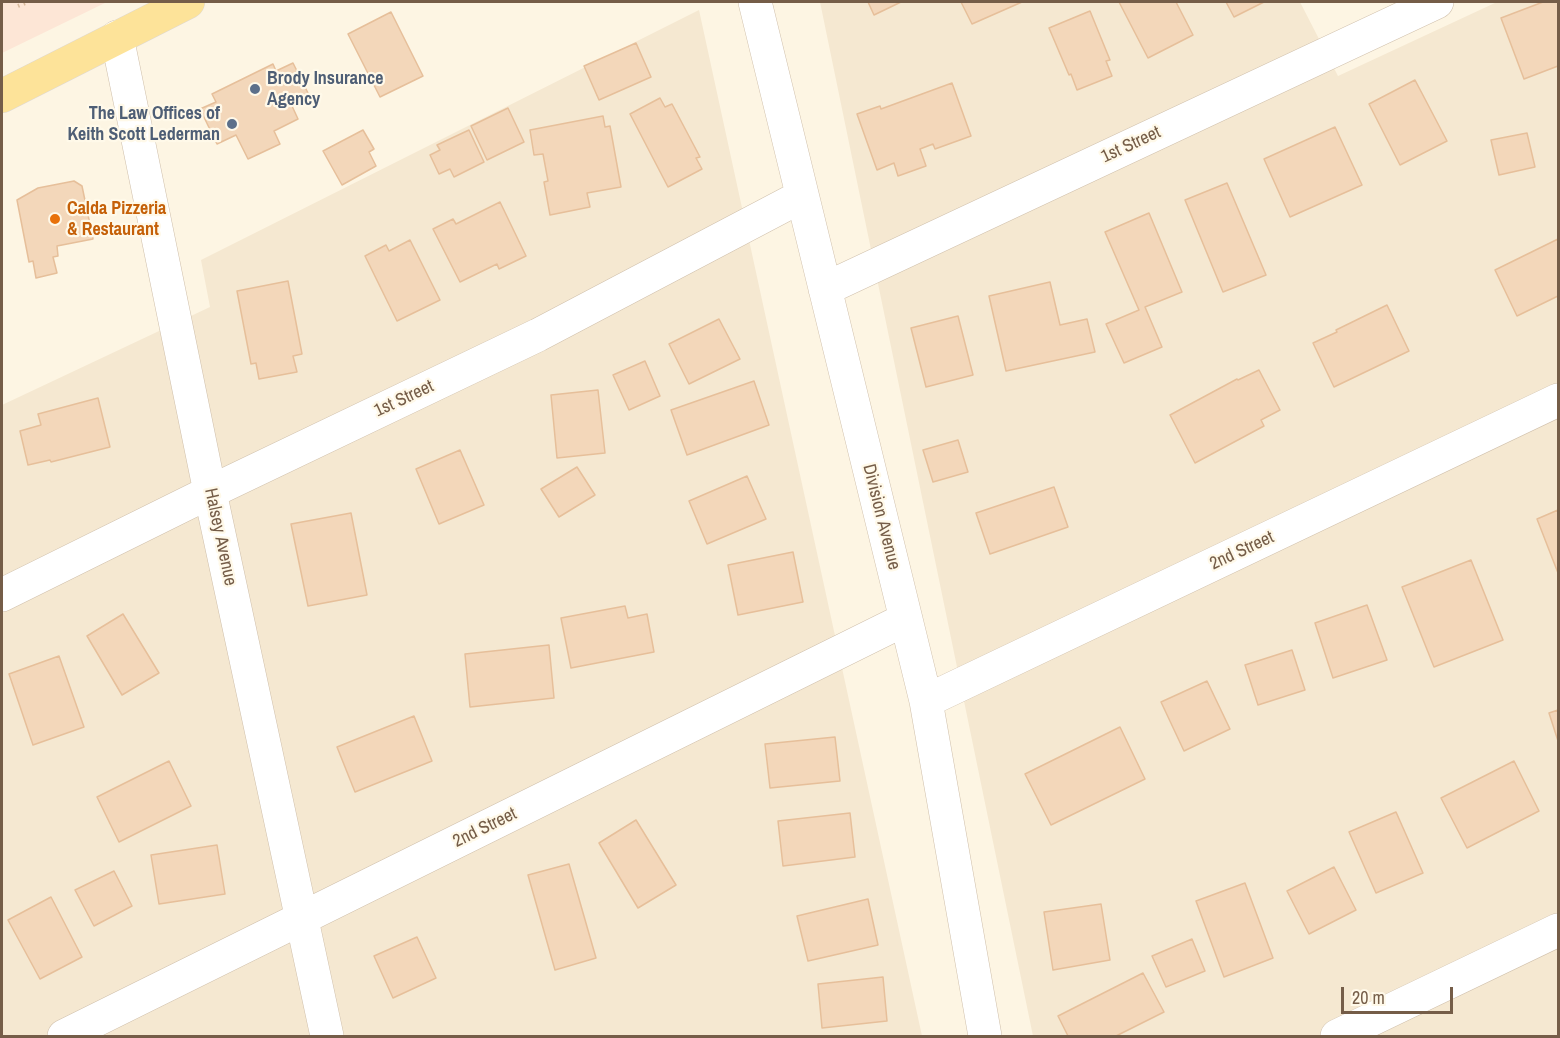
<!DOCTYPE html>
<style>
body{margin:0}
#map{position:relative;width:1560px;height:1038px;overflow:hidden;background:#fdf5e3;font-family:"Archivo Narrow",sans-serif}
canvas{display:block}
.frame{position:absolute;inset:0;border:3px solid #755d48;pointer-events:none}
.scale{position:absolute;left:1341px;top:987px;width:112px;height:27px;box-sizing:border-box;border:3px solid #755d48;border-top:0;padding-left:8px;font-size:18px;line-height:21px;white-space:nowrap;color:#755d48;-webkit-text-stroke:4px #fff9e9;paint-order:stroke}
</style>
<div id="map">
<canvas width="1560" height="1038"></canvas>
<div class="frame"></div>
<div class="scale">20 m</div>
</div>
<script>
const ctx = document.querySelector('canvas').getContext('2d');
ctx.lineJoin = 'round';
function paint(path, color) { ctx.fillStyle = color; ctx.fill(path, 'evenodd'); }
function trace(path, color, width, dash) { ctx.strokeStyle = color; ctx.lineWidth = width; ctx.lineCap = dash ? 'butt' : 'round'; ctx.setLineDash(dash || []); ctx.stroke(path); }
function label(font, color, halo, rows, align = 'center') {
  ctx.font = font + ' "Archivo Narrow",sans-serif'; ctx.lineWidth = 4.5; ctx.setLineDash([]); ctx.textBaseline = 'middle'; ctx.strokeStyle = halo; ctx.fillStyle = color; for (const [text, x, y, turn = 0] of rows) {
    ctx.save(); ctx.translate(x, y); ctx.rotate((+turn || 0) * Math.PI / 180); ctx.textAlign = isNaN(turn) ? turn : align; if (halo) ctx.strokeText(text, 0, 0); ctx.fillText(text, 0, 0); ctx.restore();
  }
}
paint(new Path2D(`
 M820,2H1300L1338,76L1497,2H1558V1036H1033Z
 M699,10L922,1036H2V405L210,307L201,260Z`), '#f5e8d1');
paint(new Path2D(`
 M2,2H107L2,53Z`), '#fde6d6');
const building = new Path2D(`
 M868,2H901L874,15Z
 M961,2H1022L972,24Z
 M1119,2H1176L1193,35L1148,58Z
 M1226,2H1264L1234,17Z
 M1543,2H1558V66L1524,79L1501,18Z
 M1090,11L1110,60L1106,61L1112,76L1077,90L1071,74L1069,75L1049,28Z
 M391,12L423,76L380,97L348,34Z
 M636,43L651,77L599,100L584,66Z
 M293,63L310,97L292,106L298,119L274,131L280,144L248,159L236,135L217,144L200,109L216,102L212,94L273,64L276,71Z
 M1415,80L1447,141L1400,165L1369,104Z
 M952,83L971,136L935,149L933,144L920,149L926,166L898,176L894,163L877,170L857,114L880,106L881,109Z
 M660,98L665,107L672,104L700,157L696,158L702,169L668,187L630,114Z
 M508,108L524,142L487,160L471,126Z
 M603,116L605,127L610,126L621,187L587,193L590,207L550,215L544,182L548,181L543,154L534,155L530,130Z
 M1335,127L1362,185L1290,217L1264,159Z
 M363,130L374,149L369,152L376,166L342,185L323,151Z
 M469,130L484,162L454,177L450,169L439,174L430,155L440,150L437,145Z
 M1527,133L1535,167L1499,175L1491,140Z
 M74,181L82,186L93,239L57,246L58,256L53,257L57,273L36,278L33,261L29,262L17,200L38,188Z
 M1227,183L1266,275L1223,292L1185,200Z
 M500,202L526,256L499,269L497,264L460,282L433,229L453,219L456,224Z
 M1149,213L1182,292L1145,307L1162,347L1124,363L1106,324L1139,310L1105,232Z
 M1558,239V296L1517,316L1495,270Z
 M410,240L440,300L397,321L365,256L386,245L389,251Z
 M288,281L302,354L293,356L297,372L259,379L256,363L251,364L237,291Z
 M1050,282L1060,325L1087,319L1095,352L1006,371L989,296Z
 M1387,305L1409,351L1334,387L1313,343L1337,332L1336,330Z
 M958,316L973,375L926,387L911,328Z
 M719,319L740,359L689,384L669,344Z
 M645,361L660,396L629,410L613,375Z
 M1259,370L1280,410L1261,420L1264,426L1195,463L1170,415L1237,379L1238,380Z
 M754,381L769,425L687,455L671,410Z
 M598,390L605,453L557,458L551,395Z
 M98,398L110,447L51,462L50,460L28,465L20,431L41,425L38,414Z
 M958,440L968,472L933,482L923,450Z
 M460,450L484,505L439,524L416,469Z
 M577,467L595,495L559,517L541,489Z
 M747,476L766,519L707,544L689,501Z
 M1054,487L1068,527L990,554L976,513Z
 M1558,510V573L1537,519Z
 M351,513L367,595L308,606L291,524Z
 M793,552L803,602L738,615L728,565Z
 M1471,560L1503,640L1434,667L1402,587Z
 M1367,605L1387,660L1333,678L1315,623Z
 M625,606L628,618L647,614L654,652L571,668L561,618Z
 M123,614L159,673L122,695L87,636Z
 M549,645L554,698L470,707L465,654Z
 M1292,650L1305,690L1258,705L1245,665Z
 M59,656L84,727L33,745L9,674Z
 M1207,681L1230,729L1184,751L1161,702Z
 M1558,710V741L1549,713Z
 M414,716L432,761L355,792L337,747Z
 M1120,727L1145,779L1051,825L1025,774Z
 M835,737L840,781L770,788L765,744Z
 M169,761L191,806L119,842L97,797Z
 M1514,761L1539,811L1467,848L1441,798Z
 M1396,812L1423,873L1376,893L1349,832Z
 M850,813L855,857L783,866L778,821Z
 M636,820L676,885L638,908L599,843Z
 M217,845L225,894L159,904L151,855Z
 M569,864L596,958L555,970L528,875Z
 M1334,867L1356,910L1309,934L1287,891Z
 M114,871L132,906L94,926L75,890Z
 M1245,883L1273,958L1224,977L1196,901Z
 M51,897L82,957L40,979L8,920Z
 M868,899L878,945L808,961L797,916Z
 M1101,904L1110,960L1053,970L1044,912Z
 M417,937L436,978L393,998L374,956Z
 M1192,939L1205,971L1166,987L1152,956Z
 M1143,973L1164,1012L1116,1036H1068L1058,1016Z
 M883,977L887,1021L822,1028L818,984Z`);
paint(building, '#f3d7ba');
trace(building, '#e6bf9a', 1.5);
const minor = new Path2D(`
 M755,2L926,701L985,1036
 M117,37L210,492L327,1036
 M825,289L1437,2
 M2,595L210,492L538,335L802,196
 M926,701L1558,400
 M64,1036L906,619
 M1337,1036L1558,930`);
const major = new Path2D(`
 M2,96L188,2`);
trace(minor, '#d0c0ac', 34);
trace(major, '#ded8d3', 34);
trace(new Path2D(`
 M18,6L28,2`), '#d8ba9d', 4, [1.5, 4.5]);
trace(minor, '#fff', 33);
trace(major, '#fde399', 33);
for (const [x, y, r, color] of [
 [255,89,6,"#5c6f8a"],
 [232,124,6,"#5c6f8a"],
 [55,219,6,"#e8710a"]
]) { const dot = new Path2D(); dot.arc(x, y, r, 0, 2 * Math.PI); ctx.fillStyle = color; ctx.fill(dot); trace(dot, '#fff9e9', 2); }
label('bold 18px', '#4e5e75', '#fff9e9', [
 ["Brody Insurance",267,79],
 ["Agency",267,100],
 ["The Law Offices of",220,114,"right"],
 ["Keith Scott Lederman",220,135,"right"]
], 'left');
label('18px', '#755d48', '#fff9e9', [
 ["1st Street",1131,145,-25],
 ["1st Street",404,399,-25],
 ["Division Avenue",881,517,76],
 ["Halsey Avenue",220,537,78],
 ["2nd Street",1242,551,-25],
 ["2nd Street",485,828,-26]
]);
label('bold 18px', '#c56008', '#fff9e9', [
 ["Calda Pizzeria",67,209],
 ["& Restaurant",67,230]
], 'left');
</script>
